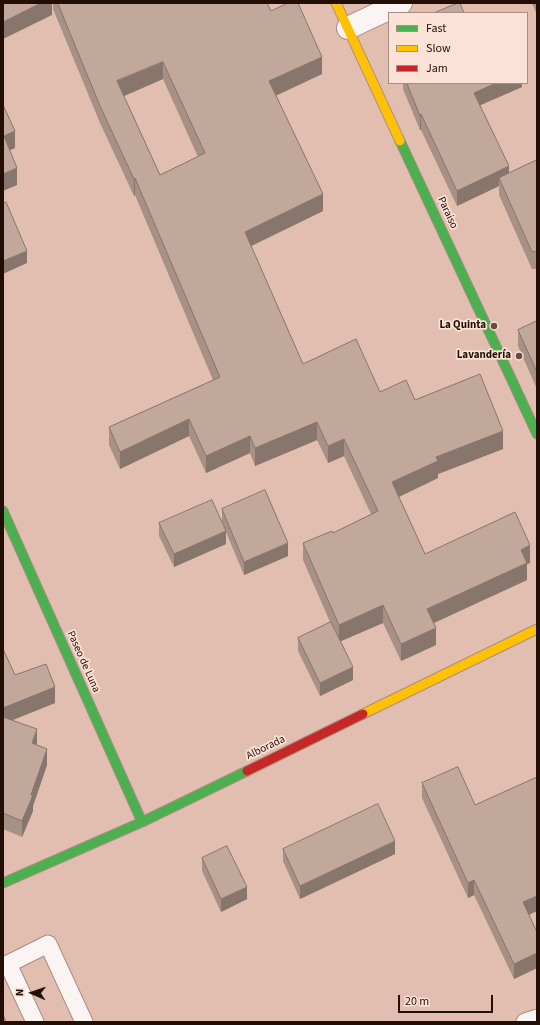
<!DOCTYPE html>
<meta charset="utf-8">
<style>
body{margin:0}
#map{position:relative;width:540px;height:1025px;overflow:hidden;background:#e1beaf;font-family:"Source Sans 3",sans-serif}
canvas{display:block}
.frame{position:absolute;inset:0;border:4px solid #230e05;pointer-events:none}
.legend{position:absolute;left:388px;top:12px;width:140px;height:72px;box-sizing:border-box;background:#fbe1d6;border:1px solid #a58d82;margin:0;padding:5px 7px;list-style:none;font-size:12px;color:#230e05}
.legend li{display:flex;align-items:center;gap:8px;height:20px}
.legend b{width:20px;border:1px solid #a58d82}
.north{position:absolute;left:12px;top:973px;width:40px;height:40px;-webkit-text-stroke:3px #fbe1d6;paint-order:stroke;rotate:272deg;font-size:11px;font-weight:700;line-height:16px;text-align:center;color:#230e05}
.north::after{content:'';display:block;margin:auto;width:14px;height:18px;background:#230e05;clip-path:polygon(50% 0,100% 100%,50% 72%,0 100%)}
.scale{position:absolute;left:398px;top:995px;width:95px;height:18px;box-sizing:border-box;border:2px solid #230e05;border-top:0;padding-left:5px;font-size:12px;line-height:14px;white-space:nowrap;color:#230e05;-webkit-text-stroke:3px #fbe1d6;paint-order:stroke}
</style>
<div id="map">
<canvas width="540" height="1025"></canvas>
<div class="frame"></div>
<ul class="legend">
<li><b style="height:5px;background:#4caf50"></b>Fast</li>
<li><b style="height:5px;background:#ffc107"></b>Slow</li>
<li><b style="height:5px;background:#c62828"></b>Jam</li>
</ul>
<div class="north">N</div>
<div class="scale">20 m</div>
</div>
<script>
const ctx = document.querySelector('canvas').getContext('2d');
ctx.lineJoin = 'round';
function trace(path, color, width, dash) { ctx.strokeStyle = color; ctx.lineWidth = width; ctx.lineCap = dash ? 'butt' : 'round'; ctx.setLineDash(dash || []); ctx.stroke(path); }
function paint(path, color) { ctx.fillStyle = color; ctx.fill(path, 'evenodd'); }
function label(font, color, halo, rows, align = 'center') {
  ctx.font = font + ' "Source Sans 3",sans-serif'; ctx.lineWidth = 3.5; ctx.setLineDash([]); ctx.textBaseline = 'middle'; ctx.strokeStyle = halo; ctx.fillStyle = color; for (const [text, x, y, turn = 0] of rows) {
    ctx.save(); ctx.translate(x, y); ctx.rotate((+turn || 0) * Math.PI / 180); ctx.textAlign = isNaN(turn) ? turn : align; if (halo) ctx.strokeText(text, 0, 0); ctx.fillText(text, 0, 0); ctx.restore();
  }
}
const lane = new Path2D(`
 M35,1022L8,964L48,944L84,1022
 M525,1022L537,1018`);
const street = new Path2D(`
 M348,28L401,3`);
const fast = new Path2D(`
 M400,141L537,434
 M3,511L142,822
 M3,883L142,822L247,771`);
const slow = new Path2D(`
 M336,3L400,141
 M363,714L537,629`);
const jam = new Path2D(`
 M247,771L363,714`);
trace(lane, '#a78d81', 19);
trace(street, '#a78d81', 24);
trace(fast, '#a78d81', 11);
trace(slow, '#a78d81', 11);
trace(jam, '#a78d81', 11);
trace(lane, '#faf5f3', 17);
trace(street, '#faf5f3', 22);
trace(fast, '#4caf50', 9);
trace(slow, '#ffc107', 9);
trace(jam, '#c62828', 9);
paint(new Path2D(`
 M53,3H267L271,11L322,74L276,95L323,211L251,246L303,364L380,392L415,400L503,449L438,474V478L399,497L425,554L530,563L527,564V580L434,623L436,645L401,661L383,623L341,641L353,680L320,696L298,651V638L330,622L303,560V543L333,533L371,514L344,456L328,463L317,440L255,466L250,453L206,473L189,436L120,469L109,445V427L213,380L135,195L134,196L100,123L53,9ZM163,79L198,157L160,175L124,96Z
 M532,3H537V15Z
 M403,83H522V87L480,105L509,173L537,160V269H532L499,195V186L457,206L421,130H420L403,89Z
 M537,321V389L518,346V330Z
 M222,509L288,556L244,575L226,532V544L174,567L159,536V523L222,522Z
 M3,649L15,675L55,703L12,720L37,745L47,765L33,806V811L22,837L3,829Z
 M537,777V911L529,915L537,932V968L514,979L474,895L468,898L422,798V783L475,805Z
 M283,849L395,854L300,899L283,861Z
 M202,858L247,899L221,912L202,871Z`), '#a79085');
paint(new Path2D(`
 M41,3H52V15L3,39V22Z
 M322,57V74L269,99V81Z
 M163,62V79L117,99V81Z
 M496,83H522V87L474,108V93Z
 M421,114V130H420V115Z
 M15,131V148L4,153V136Z
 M509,166V182L499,178V186L457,206V191Z
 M17,168V185L3,191V174Z
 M135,178V195L134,196V179Z
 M323,194V211L245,249V232Z
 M27,251V263L3,274V261Z
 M189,419V436L120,469V452Z
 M317,422V440L255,466V448Z
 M503,431V449L438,474V478L392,500V482L436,457Z
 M250,436V453L206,473V456Z
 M344,439V456L328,463V446Z
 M226,531V544L174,567V554Z
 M288,543V556L244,575V562Z
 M530,545V563L527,564V580L427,626V609L521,550Z
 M383,605V623L339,642V625Z
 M436,628V645L401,661V644Z
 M353,667V680L320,696V683Z
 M55,687V703L3,724V708Z
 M37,729V745L32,743Z
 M47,749V765L33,806V811L22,837V821Z
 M395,841V854L300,899V886Z
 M474,880V895L468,898V883Z
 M247,887V899L221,912V899Z
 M537,896V911L523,917V902Z
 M537,953V968L514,979V964Z`), '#88756c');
const building = new Path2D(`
 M3,3H41L3,22Z
 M58,3H267L271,11L288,3H298L322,57L269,81L323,194L245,232L303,364L356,339L380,392L406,380L415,400L480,374L503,431L436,457L438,461L392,482L425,554L515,512L530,545L521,550L527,563L427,609L436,628L401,644L383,605L339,625L303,543L332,531L333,533L378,511L344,439L328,446L317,422L255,448L250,436L206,456L189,419L120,452L109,427L220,377L135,178L134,179L100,106ZM163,62L205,153L160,175L117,81Z
 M458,3H460L464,13H434Z
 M407,83H496L474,93L509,166L457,191L421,114L420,115Z
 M3,105L15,131L4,136L17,168L3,174Z
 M537,160V251L532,252L499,178Z
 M6,202L27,251L3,261V204Z
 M537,321V372L518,330Z
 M265,490L288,543L244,562L222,509Z
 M212,500L226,531L174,554L159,523Z
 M331,622L353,667L320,683L298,638Z
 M3,649L15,675L46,664L55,687L3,708Z
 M3,717L37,729L32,743L47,749L31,795H33L22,821L3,813Z
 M458,767L475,805L537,777V896L523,902L537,932V953L514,964L474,880L468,883L422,783Z
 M378,804L395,841L300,886L283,849Z
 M227,846L247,887L221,899L202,858Z
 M3,1014L6,1022H3Z`);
paint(building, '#c2a79b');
trace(building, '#88756c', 1);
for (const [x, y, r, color] of [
 [494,326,4,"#664c40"],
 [519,356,4,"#664c40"]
]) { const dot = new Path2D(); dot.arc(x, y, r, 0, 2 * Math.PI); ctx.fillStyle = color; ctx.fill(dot); trace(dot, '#fbe1d6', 1.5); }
label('11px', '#230e05', '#fbe1d6', [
 ["Paraiso",447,213,65],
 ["Paseo de Luna",83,662,66],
 ["Alborada",266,748,-26]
]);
label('bold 11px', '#230e05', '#fbe1d6', [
 ["La Quinta",486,326],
 ["Lavandería",511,356]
], 'right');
</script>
